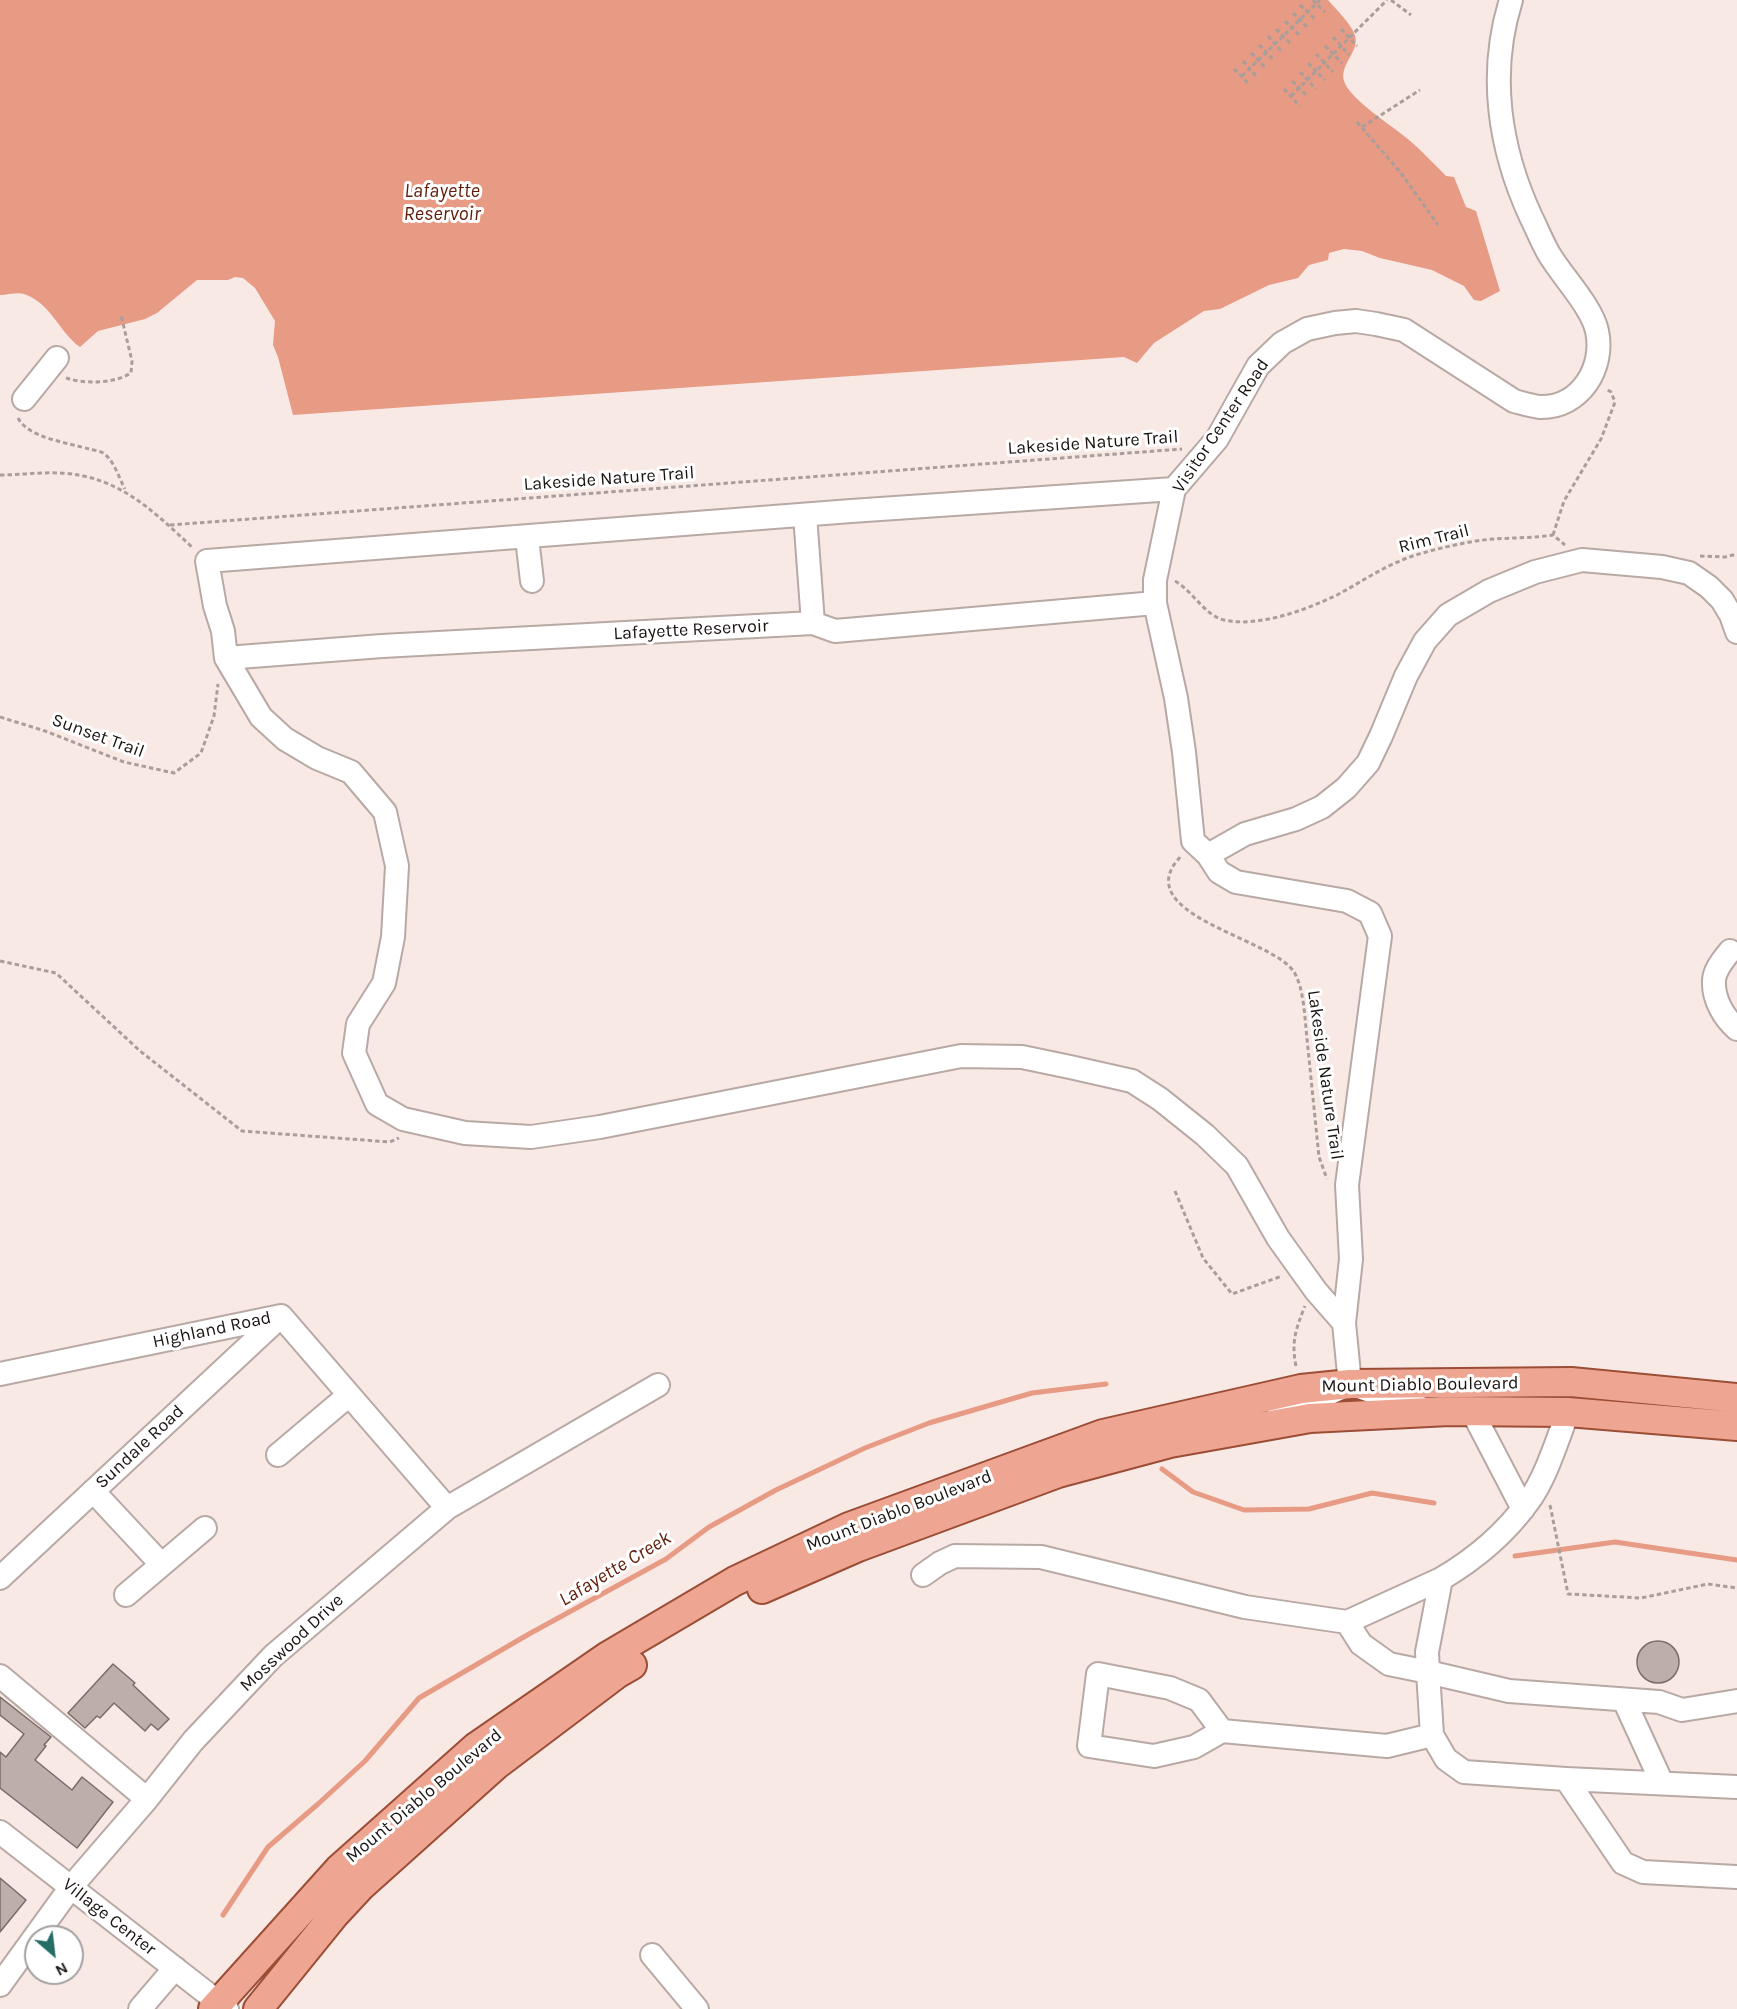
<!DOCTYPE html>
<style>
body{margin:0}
#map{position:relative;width:1737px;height:2009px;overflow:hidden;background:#f9e9e5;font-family:Karla,sans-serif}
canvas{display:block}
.north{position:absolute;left:24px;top:1925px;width:60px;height:60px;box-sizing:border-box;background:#fff;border:2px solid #a3a1a0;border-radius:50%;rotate:152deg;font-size:16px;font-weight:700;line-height:24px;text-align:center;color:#191412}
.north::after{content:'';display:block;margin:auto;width:21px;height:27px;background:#256e67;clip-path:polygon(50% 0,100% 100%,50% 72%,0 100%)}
</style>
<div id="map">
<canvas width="1737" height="2009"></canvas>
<div class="north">N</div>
</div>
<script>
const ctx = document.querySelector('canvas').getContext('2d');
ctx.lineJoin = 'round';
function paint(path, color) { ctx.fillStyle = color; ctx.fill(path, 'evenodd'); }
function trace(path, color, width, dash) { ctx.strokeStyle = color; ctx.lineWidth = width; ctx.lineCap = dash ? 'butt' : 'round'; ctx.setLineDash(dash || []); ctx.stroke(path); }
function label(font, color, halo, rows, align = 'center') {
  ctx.font = font + ' Karla,sans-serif'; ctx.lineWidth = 6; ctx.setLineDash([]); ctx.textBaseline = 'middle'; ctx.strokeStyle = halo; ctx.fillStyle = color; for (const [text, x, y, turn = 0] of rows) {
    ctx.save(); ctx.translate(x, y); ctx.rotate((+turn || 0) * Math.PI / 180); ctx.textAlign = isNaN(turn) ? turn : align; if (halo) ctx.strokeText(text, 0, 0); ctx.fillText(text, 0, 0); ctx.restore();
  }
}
paint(new Path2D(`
 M0,0H1328C1335,8 1350,23 1354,33C1362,51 1339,63 1344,81C1350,100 1393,126 1409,140C1422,151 1434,164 1446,176L1454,177L1466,207L1476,211L1500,291L1481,301L1474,300L1464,286L1432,270L1380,258L1362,251L1344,249L1329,253L1328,260L1309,265L1298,278L1269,285L1220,309L1204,311L1154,343L1137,363L1124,357L293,415L278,357L273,345L275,321L255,288L243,278L235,277L228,280H197L157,313L145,319L98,331L80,347C58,331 52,304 24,294C18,292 7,295 0,295Z`), '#e79a84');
trace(new Path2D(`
 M1162,1469L1193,1492L1244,1510L1309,1509L1372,1493L1434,1503
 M1515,1556L1615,1542L1737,1560
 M223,1915L268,1847L318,1804L365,1761L419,1698L529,1634L666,1559L709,1527L776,1490L865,1448L929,1423L1032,1393L1106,1384`), '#e79a84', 5);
const building = new Path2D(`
 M1637 1662a21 21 0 1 1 42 0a21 21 0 1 1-42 0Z
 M113,1664L135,1683L133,1685L169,1719L158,1730L151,1724L145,1731L114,1703L100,1718L97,1716L85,1728L68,1713Z
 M0,1697L51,1737L44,1745L46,1746L35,1760L72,1790L82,1777L113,1802L77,1848L0,1788V1752L6,1757L24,1734L0,1715Z
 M0,1878L26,1900L0,1932Z`);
paint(building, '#bdaeaa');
trace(building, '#7a6c68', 1.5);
const minor = new Path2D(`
 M24,399L57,358
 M1174,489L851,511L207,561L215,606L223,631L226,658L261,717L285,739L317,758L351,772L385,812L397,866L393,937L384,983L358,1024L354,1053L377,1104L403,1119L465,1133L531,1137L600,1127L961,1056L1022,1057L1070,1067L1132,1081L1160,1099L1205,1135L1237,1166L1278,1238L1316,1291L1344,1323
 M805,515L813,623
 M527,538L532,581
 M226,658L382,646L813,623L835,631L1155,603
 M1208,855L1245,834L1296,819L1322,807L1346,788L1368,763L1381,736L1406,676L1425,641L1448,615L1489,591L1535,572L1582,560L1662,567L1689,573L1709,587L1722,600L1731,615L1737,632
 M1730,951C1724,959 1714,970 1714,981C1713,999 1724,1018 1737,1029
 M0,1374L281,1316L447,1508
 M1350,1384L1344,1323L1351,1259L1347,1185L1380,936L1370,913L1347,901L1236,882L1219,872L1208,855L1193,841L1184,752L1176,698L1155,603V580L1174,489L1217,439L1258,366L1282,343L1307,329L1335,323L1356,321L1376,324L1404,330L1514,401C1522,403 1531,406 1540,407C1580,408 1605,368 1597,331C1592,307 1562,276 1549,254C1542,242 1537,229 1531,217C1499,148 1488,73 1511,0
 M1472,1411L1523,1509
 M1568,1412C1557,1440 1546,1478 1528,1502C1505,1534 1475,1559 1441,1579L1427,1652L1428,1672L1509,1691L1659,1702L1682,1710L1737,1701
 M1277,1417L1350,1384L1424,1409
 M278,1455L349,1395
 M93,1491L161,1564
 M923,1575L940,1563L955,1556L1041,1557L1245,1607L1347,1622L1441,1579
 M0,1578L280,1317
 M126,1595L205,1528
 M1347,1622L1361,1644L1389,1664L1428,1672L1432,1735L1446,1759L1464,1772L1566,1779L1737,1787
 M0,1676L147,1799
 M1624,1700L1662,1783
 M1222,1731L1199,1700L1170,1688L1098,1674L1089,1746L1154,1756L1194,1747L1222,1731L1387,1746L1432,1735
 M1566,1779L1623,1863L1643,1872L1737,1877
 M0,1832L227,2009
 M652,1955L697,2009
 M0,1985L71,1887L147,1799L193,1741L273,1656L447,1508L658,1385
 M140,2009L175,1968`);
const major = new Path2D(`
 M762,1589L858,1547L1058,1473L1170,1443L1310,1418L1449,1411L1568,1412L1737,1426
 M213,2009L339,1869L476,1747L608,1656L735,1581L849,1527L1103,1434L1301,1389L1350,1384L1571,1382L1737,1398
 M258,2009L335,1914L361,1886L496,1765L618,1673L632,1665`);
trace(minor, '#b8a9a5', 26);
trace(major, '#9c4d36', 32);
trace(new Path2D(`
 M1313,0L1325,12
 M1391,0L1411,15
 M1300,5L1316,20
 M1293,13L1308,28
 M1285,21L1300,36
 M1276,29L1291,44
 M1341,29L1357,46
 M1268,36L1283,53
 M1333,37L1349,55
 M1259,45L1275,61
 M1325,46L1342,63
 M1251,53L1266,68
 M1316,54L1333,72
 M1243,61L1257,77
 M1308,63L1325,80
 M1234,69L1249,84
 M1300,72L1316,89
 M1242,76L1320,0
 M1292,81L1308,97
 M1284,89L1300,106
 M1291,96L1387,0
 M1357,122L1401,173L1438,225
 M1362,127L1420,90
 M66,378C85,384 113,384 131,373L132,361L121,315
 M18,418C28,438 69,443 89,449C93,450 100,451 103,453C114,460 119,478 125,489
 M0,475C20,475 40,472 60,473C119,476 152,510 193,548
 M170,525L1182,449
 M1553,535L1564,501L1601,439L1615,402L1611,392L1606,389
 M1700,556L1725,557L1737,554
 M1175,581C1194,592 1204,615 1224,620C1242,624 1260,621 1278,617C1298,612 1318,604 1337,595C1365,580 1391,561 1423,553C1440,548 1458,544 1476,541C1501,537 1527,539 1553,535L1565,545
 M0,717L45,731L124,762L174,773L201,753L214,716L218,684
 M1180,857C1178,860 1174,864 1172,868C1146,918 1274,940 1294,972C1304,988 1305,1020 1307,1039C1311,1078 1315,1118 1319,1157L1327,1179
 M0,961L56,973L140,1051L242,1131L390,1142L399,1138
 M1175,1191L1203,1258L1232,1294L1282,1276
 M1296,1366C1291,1342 1296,1328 1305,1306
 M1550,1505L1568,1594L1641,1598L1708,1584L1737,1588`), '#aa9e9a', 3, [4.5, 3]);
trace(minor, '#fff', 22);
trace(major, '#eea692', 28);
label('18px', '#191412', '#fff', [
 ["Visitor Center Road",1221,426,-56],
 ["Lakeside Nature Trail",1093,443,-4],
 ["Lakeside Nature Trail",609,479,-4],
 ["Rim Trail",1434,539,-14],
 ["Lafayette Reservoir",691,630,-3],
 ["Sunset Trail",98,736,20],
 ["Lakeside Nature Trail",1325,1075,82],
 ["Highland Road",212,1330,-12],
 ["Mount Diablo Boulevard",1420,1385,-1],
 ["Sundale Road",140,1447,-43],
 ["Mount Diablo Boulevard",899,1511,-21],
 ["Mosswood Drive",292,1643,-43],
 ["Mount Diablo Boulevard",424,1796,-40],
 ["Village Center",109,1917,38]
]);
label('italic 20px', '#601c08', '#fff', [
 ["Lafayette",442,191],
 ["Reservoir",442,214],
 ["Lafayette Creek",615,1569,-31]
]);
</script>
